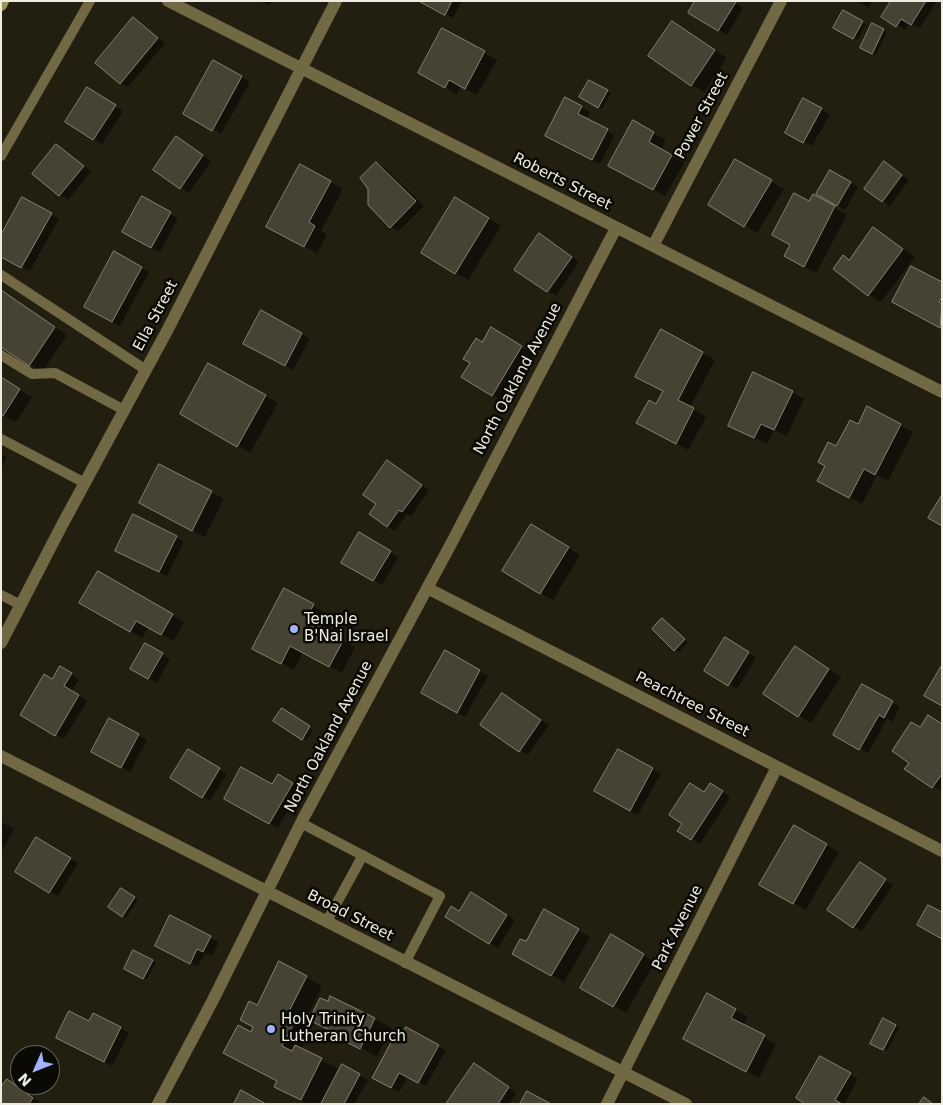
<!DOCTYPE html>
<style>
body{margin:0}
#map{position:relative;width:943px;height:1105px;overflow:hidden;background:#221f11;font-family:"DejaVu Sans",sans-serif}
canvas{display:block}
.frame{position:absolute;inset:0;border:2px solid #edebe2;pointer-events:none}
.north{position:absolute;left:10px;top:1045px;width:50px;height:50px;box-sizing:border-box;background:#0a0904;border:1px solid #65635d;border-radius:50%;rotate:226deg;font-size:14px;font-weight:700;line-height:20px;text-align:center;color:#edebe2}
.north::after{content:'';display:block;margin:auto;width:18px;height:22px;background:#a1b3fd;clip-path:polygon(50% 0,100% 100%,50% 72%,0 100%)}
</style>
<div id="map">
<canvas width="943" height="1105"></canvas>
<div class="frame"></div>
<div class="north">N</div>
</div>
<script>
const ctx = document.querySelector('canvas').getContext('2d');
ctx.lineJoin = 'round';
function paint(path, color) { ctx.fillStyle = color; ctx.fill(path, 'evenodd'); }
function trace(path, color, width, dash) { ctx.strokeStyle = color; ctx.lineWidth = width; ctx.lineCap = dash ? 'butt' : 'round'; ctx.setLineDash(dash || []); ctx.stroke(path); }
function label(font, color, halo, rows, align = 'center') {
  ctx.font = font + ' "DejaVu Sans",sans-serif'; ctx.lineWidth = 5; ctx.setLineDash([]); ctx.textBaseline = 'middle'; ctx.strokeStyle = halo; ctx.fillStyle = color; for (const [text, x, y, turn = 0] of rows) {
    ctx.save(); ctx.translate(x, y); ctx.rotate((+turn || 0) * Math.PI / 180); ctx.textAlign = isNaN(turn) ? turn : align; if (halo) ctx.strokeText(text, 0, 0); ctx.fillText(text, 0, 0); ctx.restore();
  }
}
paint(new Path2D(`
 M261,1H273L270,6Z
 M420,1H462L453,18Z
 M733,1L743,8L727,35L690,12Z
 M856,1H872L869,8Z
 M892,1H937L920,28L910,23L905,30L883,16Z
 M843,12L866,24L858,40L835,27Z
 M133,19L165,43L128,87L120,83Z
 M872,25L887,32L876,55L862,47Z
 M442,30L497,60L477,95L461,86L457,94L419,73Z
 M685,30L727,58L704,92L692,85Z
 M214,61L250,82L221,134L185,114Z
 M589,81L611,93L602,109L580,97Z
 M95,93L123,111L102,144L66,122Z
 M565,99L590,112L586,119L615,135L600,164L554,140Z
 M804,100L830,114L812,146L786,132Z
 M634,122L666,140L661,150L684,163L665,196L610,165Z
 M184,142L211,161L189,193L154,170Z
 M57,146L91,171L68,200L60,195Z
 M736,160L784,189L757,233L710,204Z
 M377,163L385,168L424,206L399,231L391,227Z
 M301,166L343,189L321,231L327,234L317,253L280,234Z
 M892,167L909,180L890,206L882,201Z
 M831,171L858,187L845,210L818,194Z
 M813,196L847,215L816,273L797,263Z
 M142,198L178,218L160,252L124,232Z
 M23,199L59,219L30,271L1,255Z
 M468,206L501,226L468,280L455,273Z
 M874,229L915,257L881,302L869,295L850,261Z
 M548,240L579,262L556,296L516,270Z
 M114,253L149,272L120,326L85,306Z
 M942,283V328L902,306Z
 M1,290L67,335L42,372L1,346Z
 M261,312L310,339L293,370L245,343Z
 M491,329L533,354L505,402L492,395L482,344Z
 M661,331L715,360L690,407L706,417L688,450L650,429L664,391Z
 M209,364L278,403L250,453L182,414Z
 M1,378L32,397L16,422L1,414Z
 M792,392L804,399L787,436L774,430L767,444L742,432Z
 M868,408L913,432L888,481L877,475L862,504L831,487L837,448L858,426Z
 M1,454L7,457L1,467Z
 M160,465L224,499L205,537L153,510Z
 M395,466L429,490L411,516L407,514L395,531L387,526L378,504Z
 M544,533L580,555L553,600L540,593Z
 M359,534L398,557L382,585L343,562Z
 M176,537L184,542L167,576L125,555Z
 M98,573L184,622L174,641L149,627L142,638L81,603Z
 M284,590L326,613L318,627L355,647L342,673L303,652L294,670L266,655Z
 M662,619L688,642L679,652L675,650Z
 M734,644L756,658L737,689L729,684Z
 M145,645L170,659L157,683L131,668Z
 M795,647L841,677L811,723L799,716Z
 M445,652L488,676L465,717L423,693Z
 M68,672L79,679L72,691L87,701L64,739L21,714L53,681Z
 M862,686L900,707L892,722L887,719L868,753L835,735Z
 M511,699L549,725L528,755L482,725Z
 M282,710L313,730L306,741L275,720Z
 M109,720L147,740L130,772L101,756Z
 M942,725V792L906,769L911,762L921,729Z
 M618,750L661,774L638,815L596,791Z
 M220,770L227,774L210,801L204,797Z
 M278,776L300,789L278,828L226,798L273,786Z
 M719,789L730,797L700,844L679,831L705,793Z
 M1,822L14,829L1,852Z
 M795,826L839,852L806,910L761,884Z
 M37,838L78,863L58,896L17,871Z
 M868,868L893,885L862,931L854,927Z
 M122,889L138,900L126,918L110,907Z
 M471,893L515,920L498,948L447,916L459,912Z
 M545,911L590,937L564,982L513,953L526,943Z
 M170,917L219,942L212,956L205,953L198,967L164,950Z
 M611,936L655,962L626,1013L581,987Z
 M134,952L156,963L147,980L126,968Z
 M306,977L322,986L300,1031L308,1035L301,1049L338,1069L335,1075L336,1076L342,1066L368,1080L354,1104H308L292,1096L278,1081L251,1034L255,1027L258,1006Z
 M707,995L748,1017L743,1025L776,1044L759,1078L697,1045Z
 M94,1015L129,1033L112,1066L65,1042L90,1022Z
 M310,1019H375L391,1028L377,1057Z
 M884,1020L899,1028L887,1051L872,1043Z
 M407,1029L446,1050L426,1086L408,1076L399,1092L373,1077Z
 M821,1058L858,1079L844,1104H807Z
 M482,1069L516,1093L509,1104H447Z
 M15,1085L40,1103V1104H1Z`), '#0007');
const building = new Path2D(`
 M419,1H452L445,15Z
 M695,1H734L736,2L718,31L688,13Z
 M891,1H926L911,25L901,19L896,27L881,17Z
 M843,10L863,21L853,39L833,28Z
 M133,17L158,38L120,84L95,63Z
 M672,21L715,50L691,86L648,56Z
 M872,23L884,29L872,54L860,48Z
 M442,28L485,51L465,89L449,80L445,88L418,73Z
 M213,60L242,76L212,131L183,114Z
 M589,80L608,90L598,108L579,97Z
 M87,87L116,105L93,140L65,122Z
 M565,97L582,106L578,114L608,129L592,160L545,136Z
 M803,98L822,108L803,143L785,133Z
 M633,120L654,132L649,142L672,155L653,190L608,166Z
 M176,136L203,155L180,189L153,170Z
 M56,144L84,166L59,196L32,174Z
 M735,159L772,180L744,227L708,205Z
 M884,161L902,175L882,202L864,189Z
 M376,162L416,201L390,228L368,205V189L360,178Z
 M300,164L331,181L309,222L315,226L304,247L266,227Z
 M830,170L851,182L837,206L816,194Z
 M794,193L809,201L813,194L835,206L804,267L784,256L790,245L772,235Z
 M142,196L171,212L151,248L122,232Z
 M22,197L52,213L21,268L1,257V235Z
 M455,197L489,218L455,274L421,253Z
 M873,227L903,249L868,296L833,269L843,255L849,260Z
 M539,233L572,257L547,292L514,270Z
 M114,251L142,267L112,322L84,307Z
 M911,266L942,282V297L939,302L942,304L940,328L892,302Z
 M1,290L55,327L29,366L1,347Z
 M261,310L302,333L285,366L243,344Z
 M491,327L522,346L492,396L461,377L470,363L463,359L476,338L482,342Z
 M661,329L703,352L678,400L694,408L676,444L636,423L649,400L656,404L663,391L635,377Z
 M208,363L266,395L237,447L180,414Z
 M753,372L793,391L774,430L761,424L754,438L728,426Z
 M1,377L20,389L3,416L1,415Z
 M867,406L901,424L875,475L864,469L849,498L817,481L825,466L818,462L828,442L836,446L850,420L858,424Z
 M387,460L422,485L402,512L399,510L387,527L369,514L376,504L363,495Z
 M159,464L212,491L192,531L139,503Z
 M942,495V526L928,518Z
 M133,514L177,536L159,572L115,551Z
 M531,524L569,547L540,594L502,571Z
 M359,532L391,551L373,581L341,563Z
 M98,571L173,614L161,635L136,621L130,632L79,603Z
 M284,588L314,604L306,619L344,639L329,667L290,646L281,664L252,649Z
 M662,618L685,639L674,651L652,629Z
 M725,637L749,652L728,686L704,671Z
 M145,643L163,653L148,679L130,669Z
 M795,646L829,669L798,717L763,694Z
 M445,650L480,670L457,713L421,693Z
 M942,665V706L924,696Z
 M60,666L72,673L64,686L79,695L55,736L20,715L44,674L52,679Z
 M862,684L893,701L884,718L879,715L859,750L833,735Z
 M502,693L541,720L519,752L480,725Z
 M282,708L310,726L302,740L273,721Z
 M928,715L942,724V774L932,788L904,769L909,763L892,751L911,722L920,727Z
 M109,718L139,734L121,768L91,752Z
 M188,749L220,768L202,798L170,778Z
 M618,749L653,768L630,811L594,791Z
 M241,767L272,784L278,774L293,783L269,824L224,799Z
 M690,783L704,792L710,783L723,791L691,840L677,831L682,824L669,815Z
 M794,825L827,844L793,904L759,885Z
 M36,837L71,858L49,893L15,872Z
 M860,862L886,879L853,928L827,910Z
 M121,888L135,897L122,917L108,907Z
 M471,892L507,915L489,944L445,917L451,906L459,911Z
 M928,905L942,912V939L917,925Z
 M544,909L579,929L551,976L512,954L520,939L526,941Z
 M170,915L211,936L203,952L197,949L190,964L155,946Z
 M611,934L644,954L613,1007L580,988Z
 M133,950L153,960L143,979L124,969Z
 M279,961L307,976L284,1021L293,1025L282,1046L292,1051L295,1045L322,1058L301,1100L274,1087L277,1081L223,1053L238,1025L251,1032L253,1027L240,1020L249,1001L257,1005Z
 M707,993L736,1009L731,1018L765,1035L746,1072L683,1039Z
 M330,996L375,1018L360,1049L340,1039L341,1036L309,1020L320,998L328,1001Z
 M69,1011L89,1021L93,1013L121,1027L104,1062L56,1038Z
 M883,1018L896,1025L883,1050L870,1044Z
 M406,1027L439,1045L418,1083L399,1073L391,1088L372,1078L395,1035L401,1038Z
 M820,1056L851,1073L835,1100L842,1104H805L796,1098Z
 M474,1063L509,1087L498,1104H446Z
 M342,1064L360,1074L344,1104H321Z
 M7,1079L33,1098L29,1104H1V1087Z
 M241,1090L266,1104H234Z
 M527,1091L551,1104H520Z
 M924,1097L933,1104H919Z`);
paint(building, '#464334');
trace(building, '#868372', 1);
trace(new Path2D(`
 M1,156L90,1
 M1,275L146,370
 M1,355L32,374L55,373L124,410
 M1,439L85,483
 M1,595L21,605
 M301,823L440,896L405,963
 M327,921L363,855`), '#716943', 10);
trace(new Path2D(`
 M168,1L942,392
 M653,246L781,1
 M427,588L942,851
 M1,643L61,527L168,329L336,1
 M1,756L686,1104
 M158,1104L213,1000L304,817L452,542L616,228
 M607,1104L777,767`), '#716943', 12);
trace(new Path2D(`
 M1,5L3,1`), '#a19355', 12);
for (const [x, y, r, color] of [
 [294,629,5,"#a1b3fd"],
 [271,1029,5,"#a1b3fd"]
]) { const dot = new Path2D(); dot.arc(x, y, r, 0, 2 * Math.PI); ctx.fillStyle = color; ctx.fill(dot); trace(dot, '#0a0904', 2); }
label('15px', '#edebe2', '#0a0904', [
 ["Power Street",702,116,-62],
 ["Roberts Street",562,182,27],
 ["Ella Street",156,316,-62],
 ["North Oakland Avenue",518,379,-62],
 ["Peachtree Street",692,705,27],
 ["North Oakland Avenue",329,737,-62],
 ["Broad Street",350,916,27],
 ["Park Avenue",678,928,-63]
]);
label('15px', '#edebe2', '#0a0904', [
 ["Temple",304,620],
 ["B'Nai Israel",304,637],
 ["Holy Trinity",281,1020],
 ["Lutheran Church",281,1037]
], 'left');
</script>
